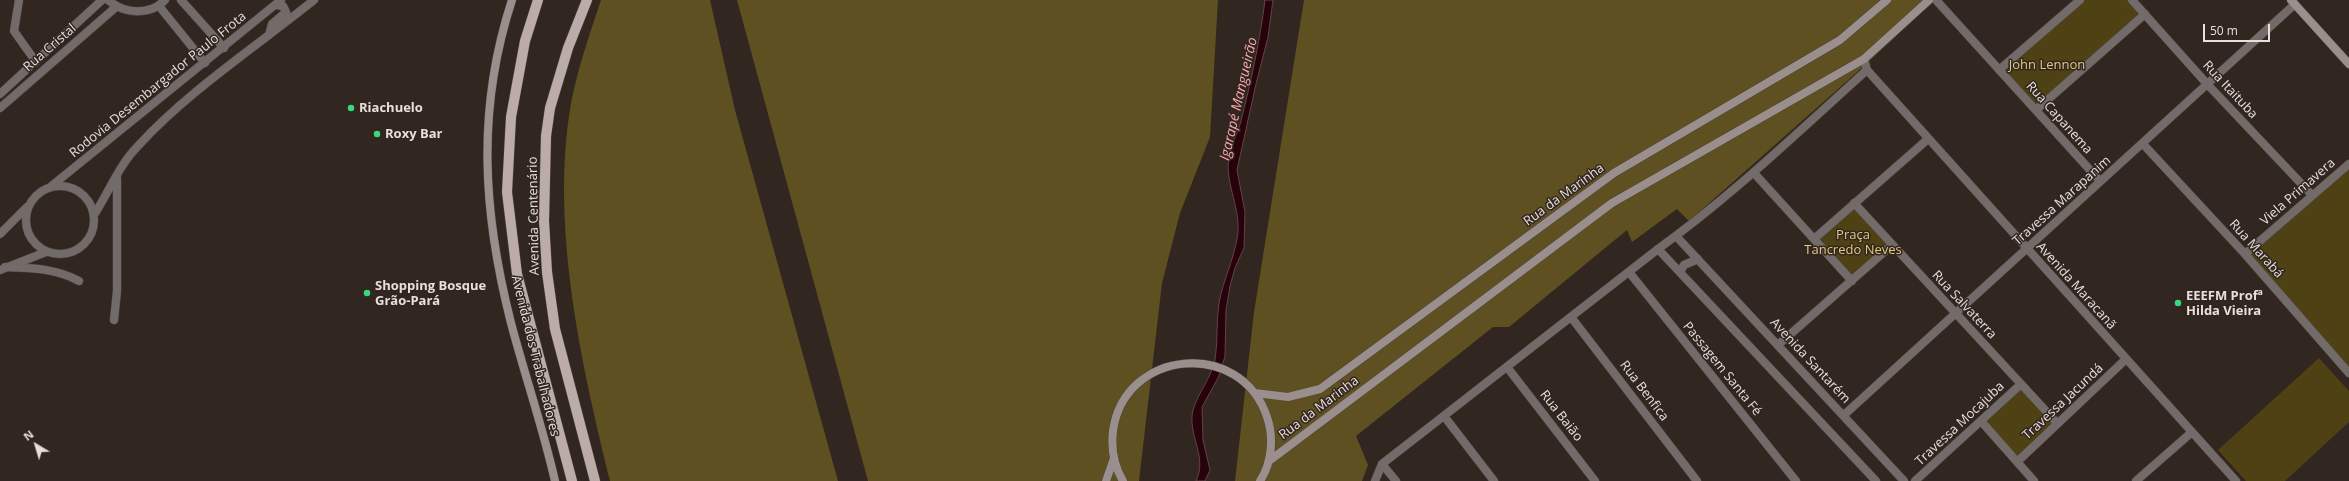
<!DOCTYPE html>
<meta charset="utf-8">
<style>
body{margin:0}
#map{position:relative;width:2349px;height:481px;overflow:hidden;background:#322620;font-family:"Open Sans",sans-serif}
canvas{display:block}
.north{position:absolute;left:16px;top:425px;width:40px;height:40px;-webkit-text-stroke:3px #322620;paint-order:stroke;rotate:322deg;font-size:11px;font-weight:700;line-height:16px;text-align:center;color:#e7dfdb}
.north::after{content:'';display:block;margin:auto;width:14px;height:18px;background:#e7dfdb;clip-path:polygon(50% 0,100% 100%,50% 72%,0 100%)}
.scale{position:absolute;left:2203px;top:24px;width:67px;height:18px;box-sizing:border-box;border:2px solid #e7dfdb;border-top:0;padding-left:5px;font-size:12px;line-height:14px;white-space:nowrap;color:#e7dfdb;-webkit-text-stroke:3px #322620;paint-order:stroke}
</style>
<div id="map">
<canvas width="2349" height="481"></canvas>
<div class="north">N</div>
<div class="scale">50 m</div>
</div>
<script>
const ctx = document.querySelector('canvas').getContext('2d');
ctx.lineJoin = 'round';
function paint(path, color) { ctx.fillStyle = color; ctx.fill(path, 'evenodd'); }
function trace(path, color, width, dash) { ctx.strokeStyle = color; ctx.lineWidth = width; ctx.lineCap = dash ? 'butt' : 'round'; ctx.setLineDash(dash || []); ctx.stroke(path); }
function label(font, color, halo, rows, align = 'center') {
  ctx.font = font + ' "Open Sans",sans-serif'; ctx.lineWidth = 3; ctx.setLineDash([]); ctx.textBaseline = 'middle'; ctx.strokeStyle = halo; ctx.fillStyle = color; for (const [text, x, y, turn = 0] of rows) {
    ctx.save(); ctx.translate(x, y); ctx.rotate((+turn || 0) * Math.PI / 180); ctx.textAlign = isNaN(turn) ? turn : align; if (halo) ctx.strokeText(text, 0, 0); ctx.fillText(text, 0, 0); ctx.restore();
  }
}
paint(new Path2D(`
 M2080,0H2132L2145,14L2036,110L1999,70Z
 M2349,164V373L2245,254Z
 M1854,203L1892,245L1852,281L1814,239Z
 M2319,358L2349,391V422L2285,481H2246L2218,450Z
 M2020,385L2057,423L2017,462L1981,421Z`), '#4e4114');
paint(new Path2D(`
 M601,0H710L735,110L838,481H610C582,367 552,234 569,116C574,79 589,36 601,0Z
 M737,0H1218L1210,137L1180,213L1162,283L1139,481H868Z
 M1304,0H1935L1864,66L1689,221L1677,209L1632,242L1627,230L1509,327H1493L1356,436L1368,465L1362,481H1235L1254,312Z`), '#5e5021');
const water = new Path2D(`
 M1265,0H1273L1268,37L1256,84L1237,170L1245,212L1244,248L1235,268L1230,286L1226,310L1225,356L1219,376L1202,407L1203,440L1210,470L1205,481H1196C1208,456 1187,435 1193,410C1198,393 1211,378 1215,360C1218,342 1216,322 1219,303C1223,281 1233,261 1237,239C1243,211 1224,184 1229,156C1231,144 1238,133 1241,121C1251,81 1260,41 1265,0Z`);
paint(water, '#28020a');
trace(water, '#614449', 1);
const minor = new Path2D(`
 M19,0L14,31L36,62
 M108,0C124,14 150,16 165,0
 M181,0L224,48
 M1936,0L2100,181
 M2132,0L2208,85L2312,195
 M159,6L205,63
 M1867,70L2236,481
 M1999,70L2080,0
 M0,94L102,0
 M0,108L116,7
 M2036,110L2145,14
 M2143,144L2245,254L2349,373
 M1754,173L1852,281
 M1854,203L2057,423
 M1814,239L1928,139
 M2245,254L2349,164
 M1629,272L1796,481
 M1571,317L1697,481
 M1778,345L1892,245
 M1507,367L1595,481
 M1844,415L2295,4
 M1444,416L1494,481
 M1981,421L2034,481
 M2017,462L2126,359
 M1382,464L1658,249
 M1382,464L1396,481
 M1375,481L1382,464
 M1915,481L2020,385
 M2136,481L2192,432`);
const tertiary = new Path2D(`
 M269,35L272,24L286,12L283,6L275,5
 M1864,59L1867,70C1799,131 1733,195 1658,249L1876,481
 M26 220a34 34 0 1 1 68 0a34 34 0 1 1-68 0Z
 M49,188L281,0
 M94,215C109,192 119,165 138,146C187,92 257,46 314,0
 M0,234L27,207
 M1676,236L1904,481
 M5,267C32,268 55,268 79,281
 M0,270L46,252
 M1680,272L1684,265L1698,259
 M114,320L117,291V178`);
const secondary = new Path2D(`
 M512,0C476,110 483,213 511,323C525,376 543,428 555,481
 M2291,0L2349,64
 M1255,393L1288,397L1320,389L1614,173L1840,40L1887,0
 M1269,461L1612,203L1864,59L1929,0
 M1106,481L1114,458
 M1123,481C1114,466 1111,448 1113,431C1124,349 1241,338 1267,417C1274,437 1272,463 1260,481`);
const primary = new Path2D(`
 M538,0L525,41L511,117L507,192L517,274L572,481
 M587,0L568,48L550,108L546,136L544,221L547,272L555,329L595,481`);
trace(minor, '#4f443e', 9);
trace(tertiary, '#4f443e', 9);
trace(secondary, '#4f443e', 9);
trace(primary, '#4f443e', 11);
trace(minor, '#726b69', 8);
trace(tertiary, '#726b69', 8);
trace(secondary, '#9b8f8d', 8);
trace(primary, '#bbaca9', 10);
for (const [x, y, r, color] of [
 [351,108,4,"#3bd77e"],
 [377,134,4,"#3bd77e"],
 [367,293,4,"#3bd77e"],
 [2178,303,4,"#3bd77e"]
]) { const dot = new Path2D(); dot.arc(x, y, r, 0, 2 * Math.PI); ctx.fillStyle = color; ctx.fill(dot); trace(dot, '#322620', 1.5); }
label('13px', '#e7dfdb', '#322620', [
 ["Rua Cristal",50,48,-41],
 ["Rodovia Desembargador Paulo Frota",158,85,-39],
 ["Rua Itaituba",2230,90,47],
 ["Rua Capanema",2059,118,48],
 ["Viela Primavera",2298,192,-41],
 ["Rua da Marinha",1564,195,-36],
 ["Travessa Marapanim",2062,201,-42],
 ["Avenida Centenário",534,216,-91],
 ["Rua Marabá",2256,249,48],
 ["Avenida Maracanã",2076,286,48],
 ["Rua Salvaterra",1964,305,47],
 ["Avenida dos Trabalhadores",535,356,76],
 ["Avenida Santarém",1810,361,47],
 ["Passagem Santa Fé",1722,369,51],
 ["Rua Benfica",1644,391,53],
 ["Travessa Jacundá",2063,402,-43],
 ["Rua da Marinha",1319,408,-37],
 ["Rua Baião",1561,416,52],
 ["Travessa Mocajuba",1960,424,-43]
]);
label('13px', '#e1ca80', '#322620', [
 ["John Lennon",2047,65],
 ["Praça",1853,235],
 ["Tancredo Neves",1853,250]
]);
label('bold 13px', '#e7dfdb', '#322620', [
 ["Riachuelo",359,108],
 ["Roxy Bar",385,134],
 ["Shopping Bosque",375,286],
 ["Grão-Pará",375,301],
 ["EEEFM Profª",2186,296],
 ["Hilda Vieira",2186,311]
], 'left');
label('italic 14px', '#f7a6af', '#322620', [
 ["Igarapé Mangueirão",1239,99,-77]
]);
</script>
